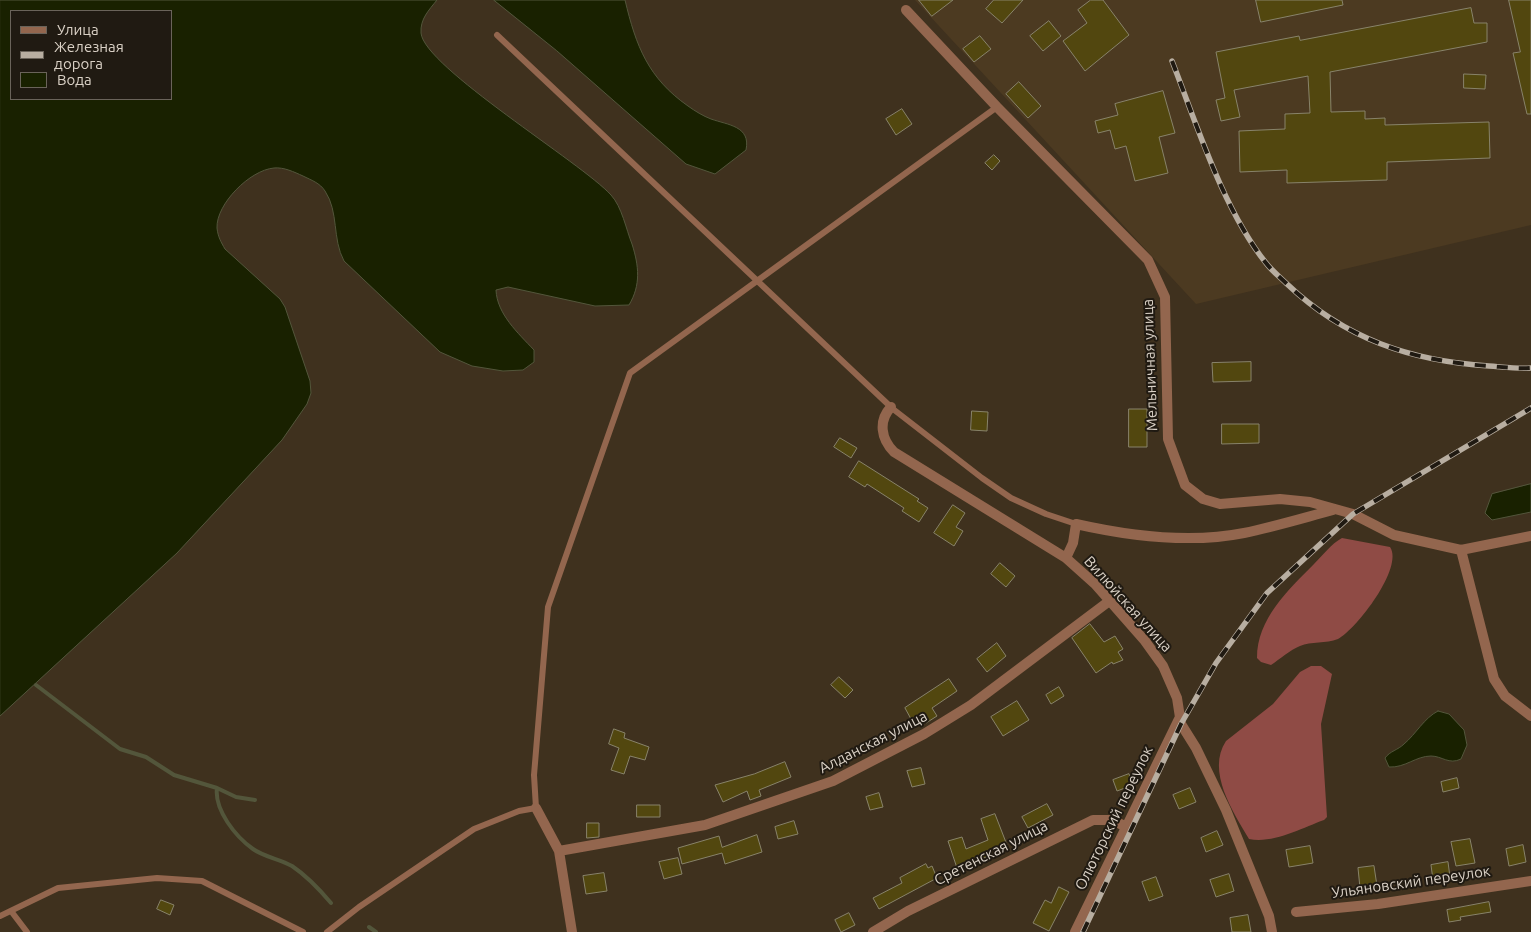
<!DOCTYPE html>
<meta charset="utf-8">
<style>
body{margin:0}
#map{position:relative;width:1531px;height:932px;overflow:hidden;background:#3f311e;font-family:Ubuntu,sans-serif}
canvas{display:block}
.legend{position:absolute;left:10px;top:10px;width:162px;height:90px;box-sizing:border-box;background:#201a12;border:1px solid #6a635a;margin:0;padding:6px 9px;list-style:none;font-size:15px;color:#dad1c6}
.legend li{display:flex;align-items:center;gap:10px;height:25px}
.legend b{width:25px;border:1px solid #6a635a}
</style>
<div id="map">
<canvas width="1531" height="932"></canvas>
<ul class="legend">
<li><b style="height:6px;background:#93664e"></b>Улица</li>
<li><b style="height:6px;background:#b8aea1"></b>Железная дорога</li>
<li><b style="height:14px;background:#192100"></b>Вода</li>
</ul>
</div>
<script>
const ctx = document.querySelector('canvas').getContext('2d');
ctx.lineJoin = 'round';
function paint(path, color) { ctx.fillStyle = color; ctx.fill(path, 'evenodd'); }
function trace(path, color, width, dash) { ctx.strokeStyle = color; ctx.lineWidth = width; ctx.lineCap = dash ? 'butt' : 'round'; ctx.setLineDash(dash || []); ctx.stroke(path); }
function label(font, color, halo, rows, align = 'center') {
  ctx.font = font + ' Ubuntu,sans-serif'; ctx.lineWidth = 4; ctx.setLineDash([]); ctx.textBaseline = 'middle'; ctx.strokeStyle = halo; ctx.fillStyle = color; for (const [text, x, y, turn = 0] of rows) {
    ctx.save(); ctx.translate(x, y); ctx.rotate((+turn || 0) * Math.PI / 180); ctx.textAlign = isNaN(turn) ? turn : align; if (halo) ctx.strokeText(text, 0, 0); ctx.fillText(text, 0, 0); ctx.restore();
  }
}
paint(new Path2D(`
 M915,0H1531V225L1196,304Z`), '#4c3a21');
paint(new Path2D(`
 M1342,538L1390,547C1404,567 1357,629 1338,639C1326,644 1311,641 1300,646C1290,650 1280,659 1271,665L1261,662L1257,658C1257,619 1288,590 1314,564C1323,555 1331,544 1342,538Z
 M1311,666H1321L1332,674L1321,724L1327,817L1324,820C1302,828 1273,844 1249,839C1233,812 1206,771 1226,741L1273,704L1300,672Z`), '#8f4b45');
const water = new Path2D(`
 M0,0H437C429,10 420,19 421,33C424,67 582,163 611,195C622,207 626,229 632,244C639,266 641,285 629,305L595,306L508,287L496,290C497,314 518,333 534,350V362L523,370L503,371L472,366L440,352L344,261C332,239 339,212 325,191C320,183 311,180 303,176C294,172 284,167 274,168C250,170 216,204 217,228C218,237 221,242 225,249L280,299L285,307L310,381L311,393L307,404L282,440L177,553L0,716ZM11,11H171V99H11Z
 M494,0H625C636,46 648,78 688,106C695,111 703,116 711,119C728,125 751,126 746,150L715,174L686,164L557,51Z
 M1531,484V512L1492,520L1485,513L1492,494Z
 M1438,711L1449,714L1464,730L1467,745L1461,759C1449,765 1442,756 1431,756C1416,756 1405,768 1389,767L1385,758C1390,751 1398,750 1404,744C1416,734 1424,718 1438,711Z`);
paint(water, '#192100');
trace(water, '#53563b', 1);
trace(new Path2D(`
 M36,685L120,749L146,757L174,775L217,788L236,797L255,800
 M217,788C214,810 236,837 253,849C264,857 280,859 292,866C307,876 320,890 331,903
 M369,927L376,932`), '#53563b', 4);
const building = new Path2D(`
 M919,0H953L932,16Z
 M994,0H1023L1002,23L986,9Z
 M1091,0H1103L1129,35L1085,71L1063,41L1087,23L1078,10Z
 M1256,0H1342L1343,5L1261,22Z
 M1509,0H1531V114H1527L1513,53L1520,52Z
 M1471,8L1474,23H1487V42L1330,72L1331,112L1365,111V119L1385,118V125L1489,122L1490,158L1387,162V180L1287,183V170L1240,172L1239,131L1285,129V114L1310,113L1308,76L1234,90L1240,117L1221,121L1216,100L1225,98L1216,52L1299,36L1300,40Z
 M1049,21L1061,36L1043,51L1030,36Z
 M980,36L991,49L974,62L963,49Z
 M1464,74L1486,75L1485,89L1464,88Z
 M1019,82L1041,106L1028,118L1006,94Z
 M1163,91L1175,133L1159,137L1168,173L1135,181L1126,146L1115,149L1110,130L1098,133L1095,121L1118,115L1115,104Z
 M902,109L912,124L896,135L886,119Z
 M994,155L1000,161L992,170L985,163Z
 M1251,362V381L1213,382L1212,363Z
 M1129,409H1147V447H1129Z
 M972,411L988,412L987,431L971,430Z
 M1222,424H1259V443L1222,444Z
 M840,438L857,448L851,458L834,447Z
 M859,461L919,499L917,501L928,508L919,522L902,511L904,508L867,484L865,487L849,477Z
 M953,505L965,513L956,527L963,531L954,546L934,533Z
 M1000,563L1015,576L1006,587L991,574Z
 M1090,624L1104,642L1115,636L1123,649L1118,652L1123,660L1113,664L1112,662L1096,673L1072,638Z
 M997,643L1006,656L987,672L977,659Z
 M839,677L853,690L845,698L831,685Z
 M949,679L957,691L932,708L937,716L926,723L921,716L911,719L905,708Z
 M1059,687L1064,696L1051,704L1046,695Z
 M1017,701L1029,720L1003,736L991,717Z
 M614,729L625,733L624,738L649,747L645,760L630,756L624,774L611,770L619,748L609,744Z
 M785,762L791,777L759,790L761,796L750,800L747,791L723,802L715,785L754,774Z
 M921,768L925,784L912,787L907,771Z
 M1129,774L1133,785L1117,791L1113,780Z
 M1457,778L1459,788L1443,792L1441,782Z
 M1190,788L1196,802L1179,809L1173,795Z
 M879,793L883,807L870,810L866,797Z
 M1047,804L1053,815L1028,828L1022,817Z
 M637,805H660V817H637Z
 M995,814L1007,845L987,852L989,856L957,868L948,841L962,837L966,849L988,840L981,819Z
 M794,821L798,834L778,839L775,827Z
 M587,823H599V837L587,838Z
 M1217,831L1223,845L1206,852L1201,838Z
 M757,835L762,852L725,864L722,853L682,864L678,848L719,836L722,847Z
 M1470,839L1475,863L1456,866L1451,842Z
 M1523,845L1526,862L1509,866L1506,849Z
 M1310,846L1313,863L1289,867L1286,850Z
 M678,858L682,874L664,879L659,862Z
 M1448,862L1450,877L1433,880L1431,865Z
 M926,864L928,868L932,866L937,878L879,909L873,898L902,883L900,878Z
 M1374,866L1377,886L1360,888L1358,868Z
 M604,873L607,891L586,894L583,876Z
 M1229,874L1234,891L1216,897L1210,880Z
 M1156,877L1163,896L1149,901L1142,882Z
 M1059,887L1069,892L1049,931L1033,923L1045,900L1051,903Z
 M161,900L174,905L170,915L157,909Z
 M1489,902L1491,912L1460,917L1461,920L1449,922L1447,910Z
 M849,913L855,925L841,932L835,920Z
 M1248,915L1251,932H1232L1230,918Z`);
paint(building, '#52470f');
trace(building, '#88836a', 1);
trace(new Path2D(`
 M497,35L893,409L982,478L1011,498L1046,514L1076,524
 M11,911L27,932
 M0,916L58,888L157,878L202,881L303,932
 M327,932L359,907L474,829L519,811L536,808L534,775L548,607L630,373L997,107`), '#93664e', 6);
trace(new Path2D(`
 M906,10L997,107L1148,260L1165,297L1168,439L1185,485L1203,499L1220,504L1280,499L1310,502L1353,514L1394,535L1461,550L1531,536
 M891,407C878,421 881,439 894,452L1066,558L1095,584L1145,641L1163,666L1177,698L1181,724L1196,748L1226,810L1269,916L1272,932
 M1461,550L1494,679L1505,696L1531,716
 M1066,558L1073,543L1076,524C1129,536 1189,544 1244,533C1273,527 1303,518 1333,510
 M536,808L559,851L572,932
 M559,851L705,825L833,781L924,734L971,705L1108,602
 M1296,912L1378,904L1531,881
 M873,932L908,911L1093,820H1113L1126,827
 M1075,932L1180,717`), '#93664e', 10);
const rail = new Path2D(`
 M1172,61C1197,125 1223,209 1266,263C1272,271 1280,277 1287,284C1345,339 1411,361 1489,366C1503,367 1517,369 1531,368
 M1083,932L1181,724L1216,663L1267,593L1353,514L1531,408`);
trace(rail, '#b8aea1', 5.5);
trace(rail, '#201a12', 4, [11]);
label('15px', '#dad1c6', '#201a12', [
 ["Мельничная улица",1150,365,-92],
 ["Вилюйская улица",1128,604,48],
 ["Алданская улица",873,742,-27],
 ["Олюторский переулок",1114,818,-64],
 ["Сретенская улица",991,853,-27],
 ["Ульяновский переулок",1411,882,-8]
]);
</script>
